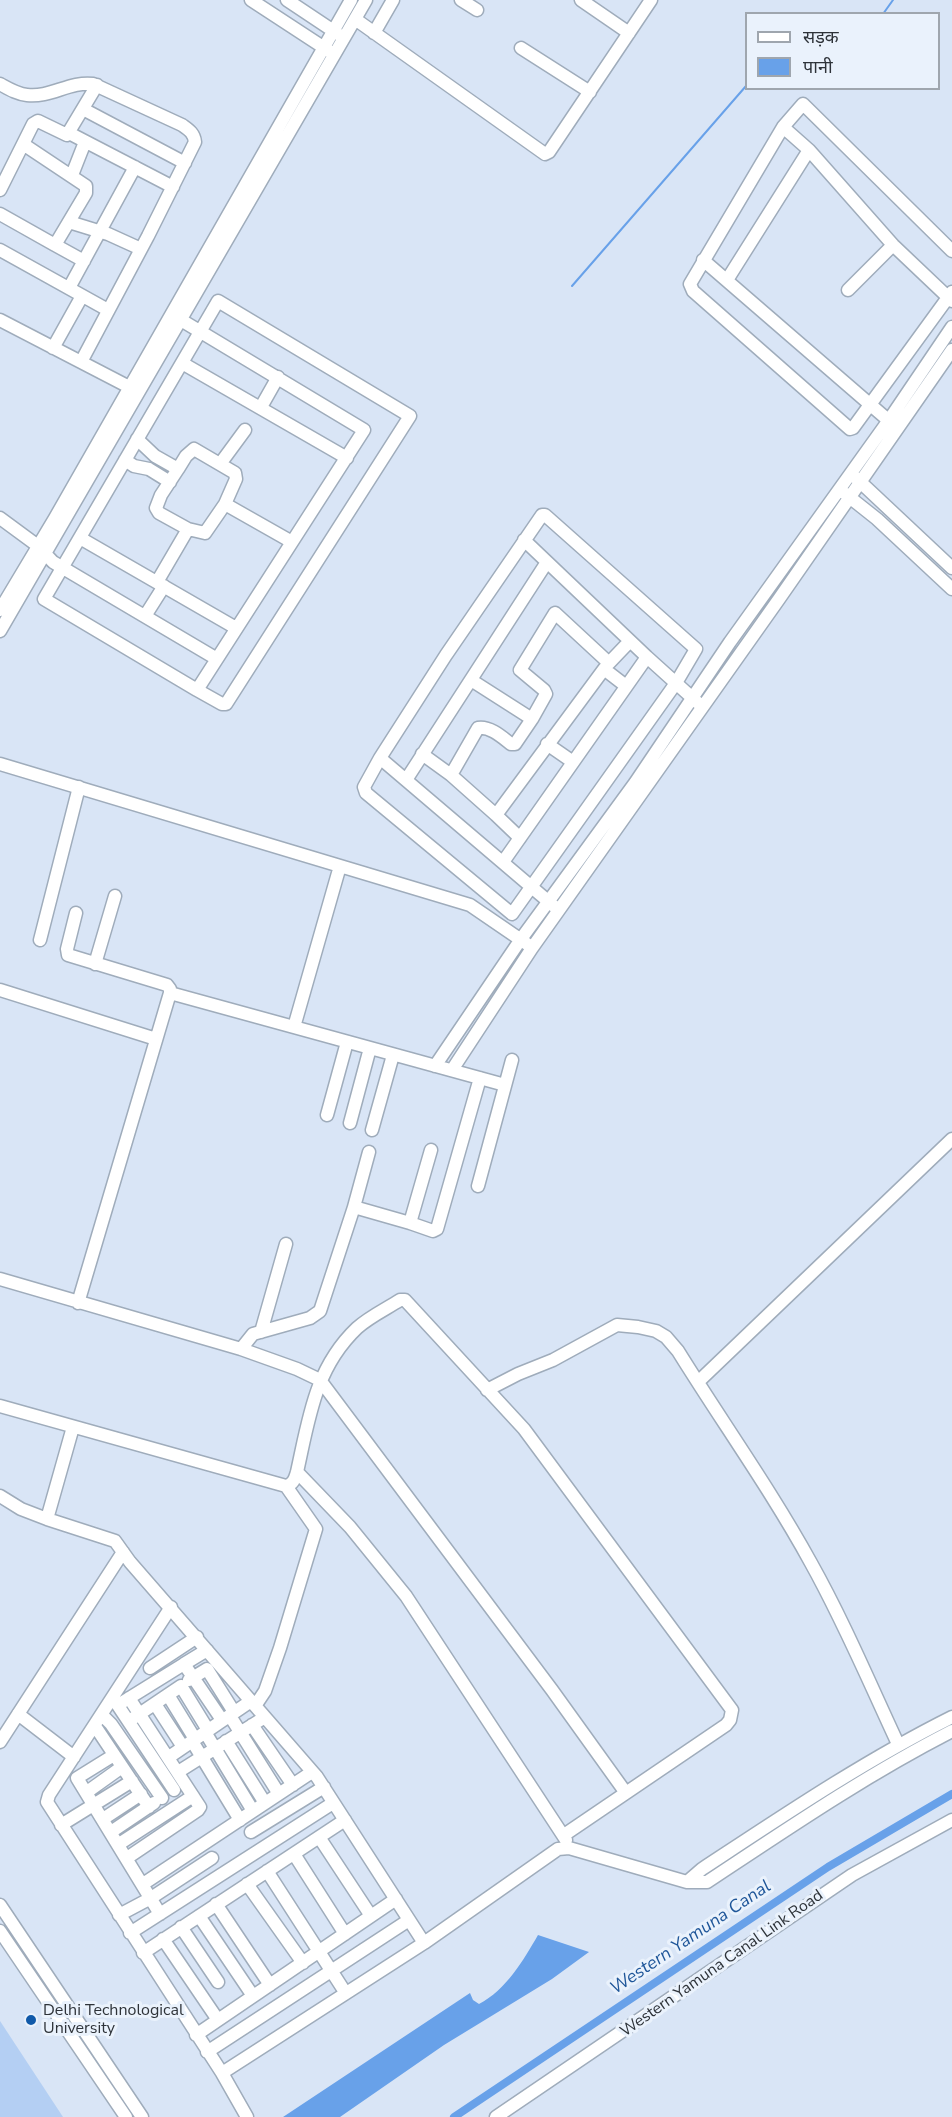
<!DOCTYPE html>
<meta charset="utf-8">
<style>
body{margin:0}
#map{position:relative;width:952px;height:2117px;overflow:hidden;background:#d9e5f6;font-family:"Nunito Sans","Noto Sans Devanagari",sans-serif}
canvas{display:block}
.legend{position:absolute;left:745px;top:12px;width:195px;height:78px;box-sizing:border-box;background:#eaf2fc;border:2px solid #9fa6ae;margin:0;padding:8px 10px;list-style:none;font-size:18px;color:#2e3339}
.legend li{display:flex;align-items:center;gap:12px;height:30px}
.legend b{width:30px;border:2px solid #9fa6ae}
</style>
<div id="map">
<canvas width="952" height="2117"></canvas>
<ul class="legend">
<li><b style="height:8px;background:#fff"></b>सड़क</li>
<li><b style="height:16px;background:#68a1e9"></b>पानी</li>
</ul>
</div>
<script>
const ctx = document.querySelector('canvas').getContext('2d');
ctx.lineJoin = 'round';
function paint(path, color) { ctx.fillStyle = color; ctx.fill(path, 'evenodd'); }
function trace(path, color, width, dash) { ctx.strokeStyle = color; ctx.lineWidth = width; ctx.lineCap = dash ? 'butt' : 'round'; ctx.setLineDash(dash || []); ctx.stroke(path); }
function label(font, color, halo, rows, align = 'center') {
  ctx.font = font + ' "Nunito Sans",sans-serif'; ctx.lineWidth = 6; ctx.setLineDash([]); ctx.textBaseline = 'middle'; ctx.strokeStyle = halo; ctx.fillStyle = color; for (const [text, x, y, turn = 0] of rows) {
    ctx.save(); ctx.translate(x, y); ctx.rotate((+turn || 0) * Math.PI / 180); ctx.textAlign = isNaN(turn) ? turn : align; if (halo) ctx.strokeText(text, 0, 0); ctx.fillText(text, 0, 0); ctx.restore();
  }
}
paint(new Path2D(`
 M0,2021L63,2117H0Z`), '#b4cff3');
paint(new Path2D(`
 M538,1935L589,1952L552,1979L444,2045L340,2117H283L470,1993L473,2000L479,2004C506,1990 523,1961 538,1935Z`), '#68a1e9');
trace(new Path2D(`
 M883,14L893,0
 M572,286L746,86`), '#68a1e9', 2);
trace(new Path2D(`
 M454,2117L828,1867L952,1794`), '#68a1e9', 8);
const minor = new Path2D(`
 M251,0L329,51
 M287,0L338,34
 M461,0L477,10
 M581,0L629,33
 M355,19L545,154L549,152L651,0
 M374,33L393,0
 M521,48L590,92
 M0,84C9,89 17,94 27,95C50,98 70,81 93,84L182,125C189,130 194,133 195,142L148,236L81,362
 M83,109L185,163
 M783,127L809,150L893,245L952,301
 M69,133L173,187
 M23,144L86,186V193L55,245L84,261
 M72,175L85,142
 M0,190L33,124L38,121L67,135L97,85
 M0,214L55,245
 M69,222L108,234L141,249
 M0,250L108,310
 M952,251L803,104L783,127L690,284L693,291L850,429L853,428L952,292
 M703,260L895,426
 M727,280L809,150
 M69,288L135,167
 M848,290L893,245
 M218,301L410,416L226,704H222L197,690L44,599Z
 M176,317L364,430L197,690
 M0,320L135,390
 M53,348L82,296
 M182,363L347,458
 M261,407L278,377
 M137,439L155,456L178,469L186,456L194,449L235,473L236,479L225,504L292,542
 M125,460L134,466L149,469L170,482
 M220,464L245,430
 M856,478L952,568
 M843,492L877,519L952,589
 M542,515H545L696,649L676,683L512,914L366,793L364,787L380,758L446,655Z
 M0,518L38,546L53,562L217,659
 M188,529L205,533L225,504
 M80,538L236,628
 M524,540L647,657L698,703
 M157,582L188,529L159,513L156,508L161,495L178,469
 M0,610L55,518L351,0
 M145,616L164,586
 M0,631L366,0
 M609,663L630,641
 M471,680L532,719L515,744H511C502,737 490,726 478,728L451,775L496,815L604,669L626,686
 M532,719L546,694L544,690L520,670L555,613L609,663L604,669
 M547,744L573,762
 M422,754L451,775
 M380,758L555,907
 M0,764L470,905L527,944
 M406,780L547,562
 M496,815L520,838
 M503,862L647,657
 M76,913L67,949L68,955L167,985L170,989V993
 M40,940L79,787
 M95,964L115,896
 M0,990L156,1039
 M294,1027L340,866
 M435,1066L521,939L635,783L730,642L889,420L952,327
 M452,1070L532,948L779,599L952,350
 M327,1115L347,1042
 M350,1123L370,1048
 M372,1130L393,1055
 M478,1186L512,1060
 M354,1207L369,1152
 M410,1223L433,1231L437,1229L480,1078
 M0,1279L241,1349L253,1334L310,1318L320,1311L354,1207L410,1223L431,1150
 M78,1303L170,993L505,1085
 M261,1332L286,1244
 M241,1349L297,1369L320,1380L552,1690L626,1793
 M698,1382L952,1139
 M487,1390L518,1374L553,1360L617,1325L638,1327L656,1331L666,1337L678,1351C722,1422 771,1490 811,1563C844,1622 870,1684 898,1744
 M0,1406L286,1486C294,1484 295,1478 297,1472C309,1418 315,1368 357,1328C369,1317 386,1309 400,1300H405L524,1429L732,1710L730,1720L726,1725L564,1835
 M73,1427L47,1519L115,1541L130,1562L317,1777L424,1943
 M297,1472L350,1527L406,1596L566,1840
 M0,1496L21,1509L47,1519
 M171,1607L49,1795L47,1802L222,2073L247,2117
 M184,1664L207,1650
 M150,1668L197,1637
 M189,1680L207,1669L234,1712
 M168,1695L195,1739
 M113,1698L174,1790
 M155,1704L183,1747
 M118,1705L184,1664L222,1720
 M255,1706L265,1691L280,1648L316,1529L286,1486
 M18,1714L74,1757
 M102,1715L111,1724L162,1798
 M230,1716L279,1794
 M129,1721L181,1686L208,1730
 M252,1725L293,1785
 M95,1726L149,1807
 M205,1732L253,1811
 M192,1741L240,1820
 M226,1741L265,1803
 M0,1742L123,1552
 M114,1755L77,1778L160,1914
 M169,1757L251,1701
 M178,1772L265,1717
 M87,1792L122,1767
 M103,1819L141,1794
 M61,1825L132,1781
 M111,1832L154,1803
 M251,1832L324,1787
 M319,1837L371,1916
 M119,1844L193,1796
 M294,1854L345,1934
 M127,1858L198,1810L200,1807L129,1698
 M267,1871L345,1992
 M687,1882L702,1869C784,1815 864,1761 952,1717
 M143,1884L312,1772
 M247,1884L303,1963
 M216,1904L270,1985
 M0,1905L142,2117
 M119,1915L151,1898L212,1858
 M199,1916L253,1996
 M181,1927L218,1982
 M0,1931L126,2117
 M130,1933L333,1803
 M163,1939L218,2020
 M143,1953L345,1820
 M196,2035L396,1899
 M207,2052L409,1920
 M222,2073L424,1943L558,1849L569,1848L687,1882H707C787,1829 866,1775 952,1731
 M496,2117L852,1875L952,1820`);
trace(minor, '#9facbb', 15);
trace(minor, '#fff', 12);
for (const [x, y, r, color] of [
 [31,2020,6,"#1059a9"]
]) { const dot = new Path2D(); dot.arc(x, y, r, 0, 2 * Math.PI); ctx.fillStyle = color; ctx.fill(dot); trace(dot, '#eaf2fc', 2); }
label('16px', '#2e3339', '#eaf2fc', [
 ["Western Yamuna Canal Link Road",722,1964,-35]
]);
label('16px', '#2e3339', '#eaf2fc', [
 ["Delhi Technological",43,2011],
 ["University",43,2029]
], 'left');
label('italic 18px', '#1f5699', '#eaf2fc', [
 ["Western Yamuna Canal",691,1938,-34]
]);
</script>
